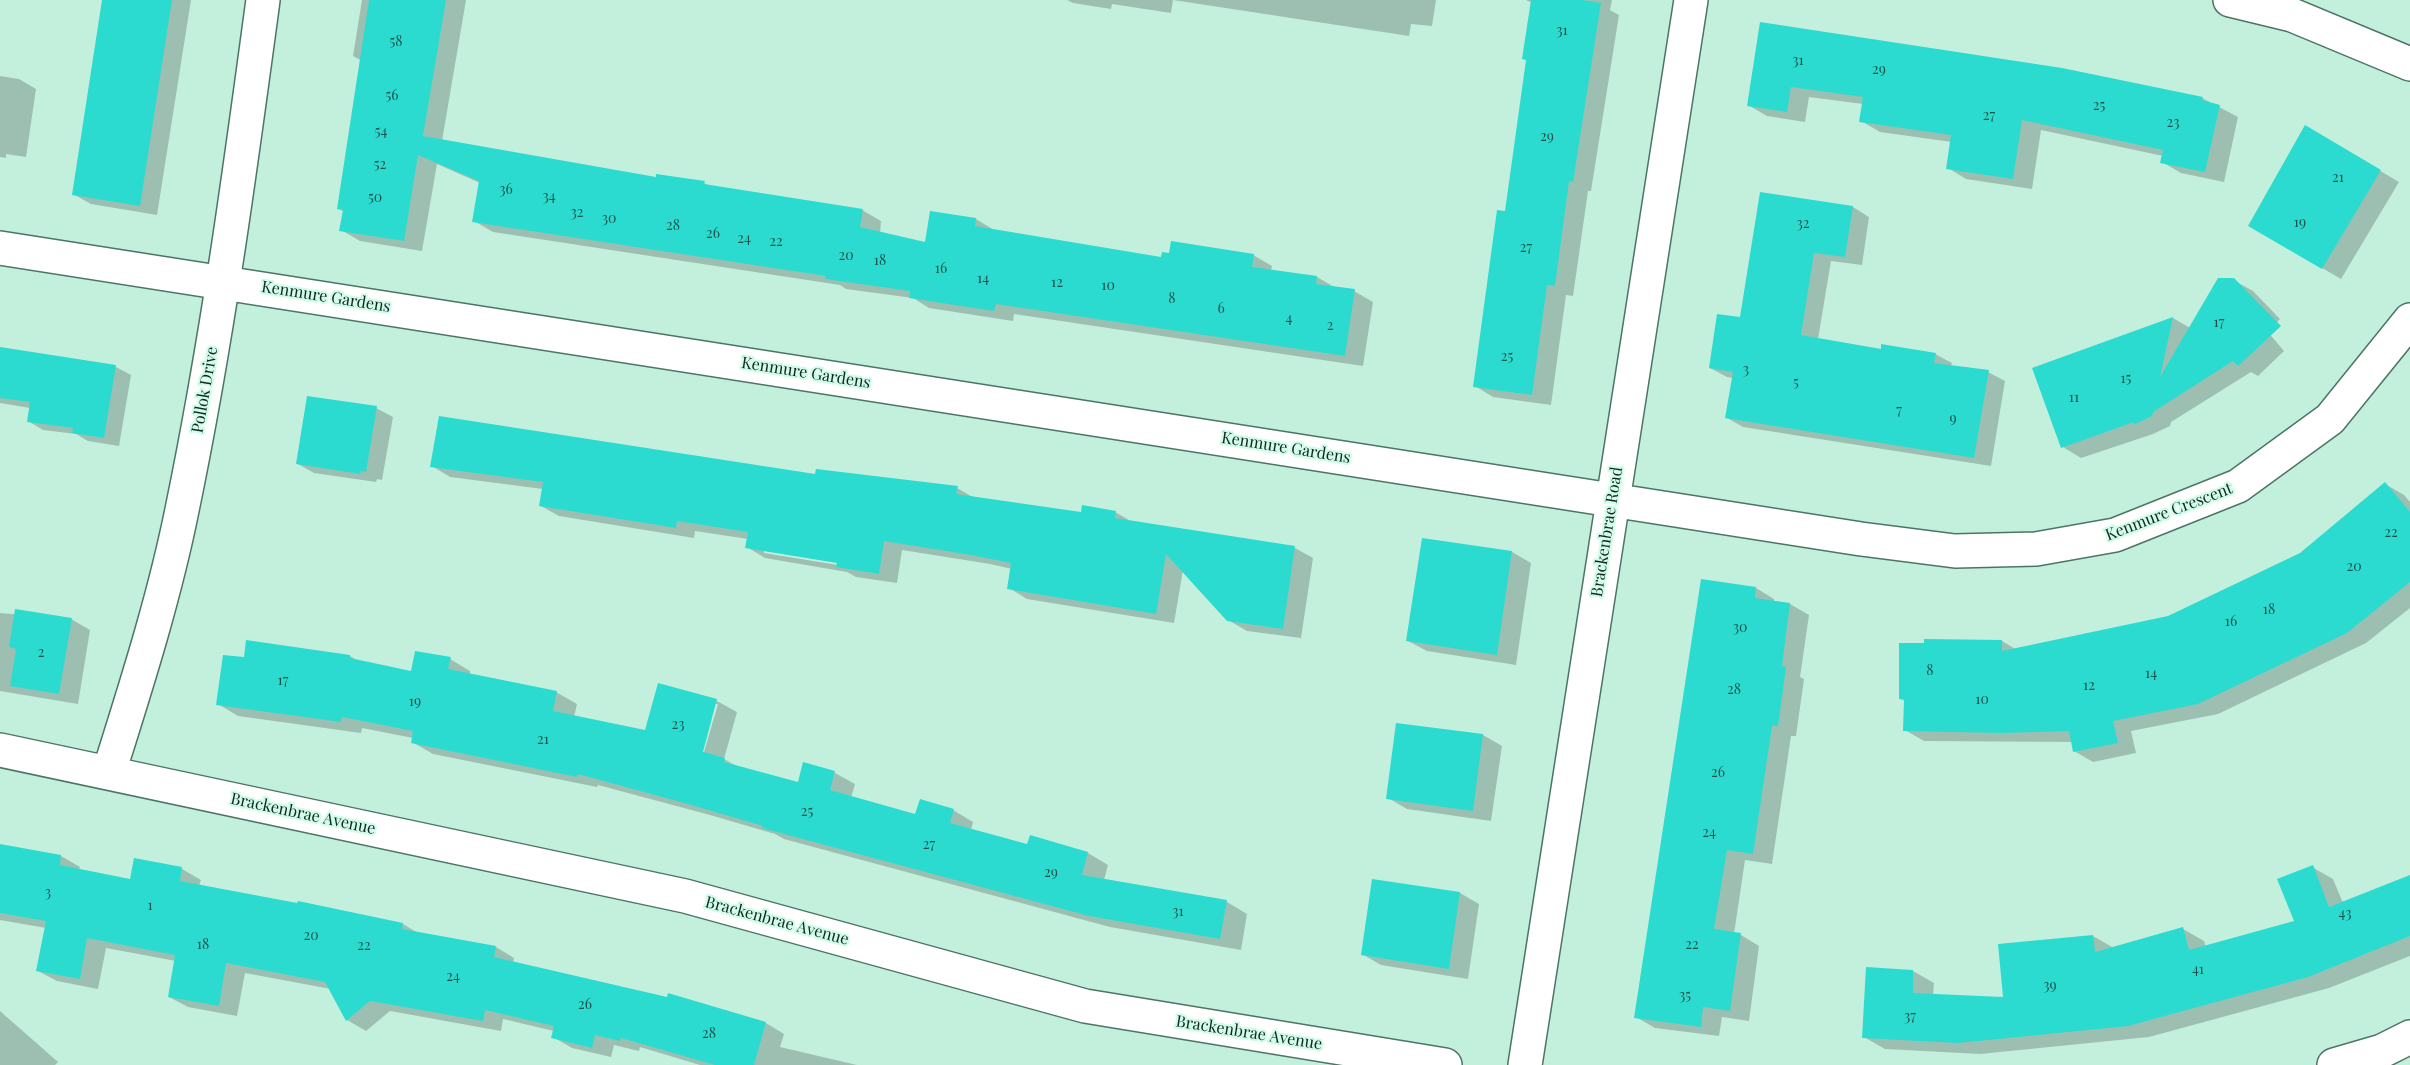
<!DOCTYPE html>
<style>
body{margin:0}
canvas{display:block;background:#c3efdd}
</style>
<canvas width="2410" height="1065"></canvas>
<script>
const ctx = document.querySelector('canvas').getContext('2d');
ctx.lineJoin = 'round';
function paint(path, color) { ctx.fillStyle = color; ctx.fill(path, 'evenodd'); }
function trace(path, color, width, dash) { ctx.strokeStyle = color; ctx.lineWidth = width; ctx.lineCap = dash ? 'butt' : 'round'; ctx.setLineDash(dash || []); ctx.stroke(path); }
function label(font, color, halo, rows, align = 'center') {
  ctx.font = font + ' "Playfair Display",serif'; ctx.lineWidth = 4.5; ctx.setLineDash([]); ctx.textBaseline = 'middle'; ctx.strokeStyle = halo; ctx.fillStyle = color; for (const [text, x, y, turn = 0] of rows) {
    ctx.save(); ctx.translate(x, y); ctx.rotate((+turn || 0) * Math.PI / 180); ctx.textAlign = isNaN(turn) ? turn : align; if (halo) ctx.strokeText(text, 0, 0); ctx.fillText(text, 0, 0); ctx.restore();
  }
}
paint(new Path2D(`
 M103,0H191L157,215L91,204L73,194Z
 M362,0H466L442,141L657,179L704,183L710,186L862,210L881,221L880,233L926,243L976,219L994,230L1162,258L1253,255L1272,266L1271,271L1317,277L1336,288L1354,291L1373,302L1363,366L1014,314L1013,321L929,308L913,298L846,289L840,285L493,232L474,221L480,183L437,164L422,251L360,241L341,230L344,212L338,208L362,61L353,56Z
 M1067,0H1436L1432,26L1411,24L1409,36L1173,0L1171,13L1112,4L1111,9L1073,3Z
 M1526,0H1612L1610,10L1619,15L1591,191H1588L1573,296L1566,295L1551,405L1493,397L1475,386L1506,212L1528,61L1532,3Z
 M1761,24L2202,98L2238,117L2224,182L2181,173L2162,162L2163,156L2041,130L2032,189L1966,179L1948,168L1952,142L1880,132L1861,121L1863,104L1809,97L1805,122L1767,116L1748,105Z
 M0,76L19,79L36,89L26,157L6,154V158L0,157Z
 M2306,127L2399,182L2341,279L2250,226Z
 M1853,207L1869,217L1862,265L1831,261L1818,339L1882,351L1935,354L1952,363L1951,366L1988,372L2005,381L1991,466L1743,427L1727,418L1733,378L1727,377L1710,368L1742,319Z
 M2233,280L2253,291L2280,319L2268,332L2284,351L2258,376L2251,372L2171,422L2170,426L2153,434L2081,458L2063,447L2034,368L2173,318L2190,328Z
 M0,349L116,367L131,375L119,446L88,441L76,434L43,430L28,421L30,408L0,403Z
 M376,408L393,417L382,480L377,479L376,482L314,473L298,464Z
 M432,466L817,475L957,488L976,499L1082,514L1115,512L1134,523L1295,548L1313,558L1301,638L1247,631L1228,620L1183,570L1174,623L1027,599L1009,588L1012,569L990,564L902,550L897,583L856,577L847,572L765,558L747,547L748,539L695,531L694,538L559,516L541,506L543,489L450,477ZM764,550L844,563V566L764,553Z
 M2385,484L2404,495L2410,502V608L2366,643L2218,714L2131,731L2136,753L2093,762L2074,751L2073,742L1924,741L1905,730V701L1900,699L2002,641L2017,650L2168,617L2301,554Z
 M1423,540L1512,552L1531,563L1516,665L1427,651L1408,641Z
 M1756,588L1774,599V602L1790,604L1809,615L1800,677L1804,679L1796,736H1791L1772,864L1745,860L1734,934L1741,935L1759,946L1749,1021L1722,1017L1719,1036L1655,1028L1636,1017Z
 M0,613L71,619L90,630L78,704L0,691Z
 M350,656L360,662L412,673L450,659L470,671V674L556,692L577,704L574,717L646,732L717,701L737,712L724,759L738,767L799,783L835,773L855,784L851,798L916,816L953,810L973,822L971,830L1028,845L1088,853L1108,865L1104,880L1227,902L1247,914L1241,950L1110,927L784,839L775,834L710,815L598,785L597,787L433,754L412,742L413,738L362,728L361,733L238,716L218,704L245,659ZM714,704H718L702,759L700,758Z
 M1398,724L1483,735L1502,746L1491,821L1407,809L1388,798Z
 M0,845L61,856L80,867L79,871L131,881L135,860L182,869L201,880L199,886L403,924L418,933L496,947L514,958L513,963L766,1023L784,1034L780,1047L857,1065H700L640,1047L639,1051L614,1045L611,1057L572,1048L553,1037L554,1031L503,1019L501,1031L390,1011L366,1031L347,1020L331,989L245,973L237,1016L188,1007L169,997L176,961L106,948L98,989L57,981L38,971L46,928L0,920Z
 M2312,867L2333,879L2343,903L2410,877V956L2329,988L2149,1037L1980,1054L1885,1049L1864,1037L1867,969L1913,971L1934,983L1933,995L2005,999L2093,936L2114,948L2183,929L2204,941L2206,947L2296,922Z
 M1373,881L1460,893L1479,904L1468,979L1381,965L1362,954Z
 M0,1011L58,1062L55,1065H0Z`), '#0003');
paint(new Path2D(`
 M102,0H172L140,206L72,195Z
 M369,0H446L423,136L656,177V174L705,181L704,184L863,209L860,227L925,242L930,211L976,218L975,226L1161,257L1162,252L1169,253L1171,241L1254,254L1252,267L1317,276L1316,284L1355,289L1345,356L996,304L994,311L909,298L910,291L825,279L826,276L472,222L479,181L418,155L404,241L339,231L343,210L337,209Z
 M1531,0H1583L1601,3L1573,182L1569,181L1555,286L1547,285L1532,395L1473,387L1497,210L1505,211L1526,60L1522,59Z
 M1760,22L2062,68L2203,97L2202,100L2220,105L2205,172L2160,163L2163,150L2022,120L2013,179L1946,169L1951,135L1859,122L1863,97L1791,87L1787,112L1747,106Z
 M2305,125L2381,170L2322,269L2248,226Z
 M1760,192L1853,206L1845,257L1814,253L1801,335L1881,349V344L1936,353L1934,363L1989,370L1974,458L1725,418L1733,372L1709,368L1717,314L1740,317Z
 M2218,278H2234L2281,326L2238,366L2233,361L2153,412L2152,416L2133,425L2134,422L2061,448L2032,368L2173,317L2160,377Z
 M0,347L116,365L104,438L72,433L73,428L27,422L30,402L0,398Z
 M307,396L377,406L366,472L361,471L360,474L296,464Z
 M439,416L815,474L816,469L958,486L956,494L1081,512L1082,505L1116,511L1115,518L1295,546L1283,629L1227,621L1166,554L1156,614L1007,589L1011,563L971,555L884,541L879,574L836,567L837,563L745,548L748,532L677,521L676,528L539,506L543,482L430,467Z
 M2385,482L2410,512V582L2347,633L2198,704L2113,721L2118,743L2073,752L2069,731L2002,733L1903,731L1904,699H1899V643H1924V639L2002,640V651L2168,616L2300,553Z
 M1422,538L1512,551L1497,655L1406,641Z
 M1701,579L1756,587L1755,598L1790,603L1782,666L1786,667L1778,726H1772L1753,854L1727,850L1714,929L1741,933L1730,1011L1703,1007L1701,1027L1634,1018Z
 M15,609L72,618L59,694L10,686L16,649L9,647Z
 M246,640L350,655V658L411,671L415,651L451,657L448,669L557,691L553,711L645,730L658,683L717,699L703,752L725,758L724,762L798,782L803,762L835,771L830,790L915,814L920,799L954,809L950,823L1027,844L1030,835L1088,852L1082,875L1227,900L1220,939L1089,916L762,828L763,826L688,804L578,774L577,777L411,743L413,731L342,717L341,722L216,705L223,655L244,657Z
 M1396,723L1483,734L1473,811L1386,799Z
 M0,844L61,855L60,865L130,879L134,858L182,867L180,881L297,903L298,901L403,923L402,929L496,946L494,957L667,997L668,993L766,1022L754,1065H715L621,1038L620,1041L595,1035L592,1048L551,1038L554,1026L485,1010L483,1021L370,1001L346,1021L325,982L226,963L219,1006L168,997L175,955L87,938L80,979L36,971L46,921L0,913Z
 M2313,865L2329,907L2410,875V936L2308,977L2128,1026L1958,1043L1862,1038L1866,967L1913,970V993L2003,997L1998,944L2093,935L2095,952L2183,927L2189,950L2294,921L2277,879Z
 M1372,879L1460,892L1449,969L1361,955Z`), '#2cdbd0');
const minor = new Path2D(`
 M2230,0L2292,15L2410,64
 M0,248L1861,539L1955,551L2036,549L2115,535L2238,486L2330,419L2410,320
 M0,750L685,896L1085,1006L1445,1065
 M109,772C136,686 164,599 182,510C217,341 240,171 263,0
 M1525,1065L1691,0
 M2334,1065L2382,1051L2410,1037`);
trace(minor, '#4d7566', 36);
trace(minor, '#fff', 33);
label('14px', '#1b524b', null, [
 ["31",1562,31],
 ["58",396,42],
 ["31",1798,61],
 ["29",1879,70],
 ["56",392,96],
 ["25",2099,106],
 ["27",1989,116],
 ["23",2173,123],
 ["54",381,132],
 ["29",1547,137],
 ["52",380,165],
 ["21",2338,178],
 ["36",506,190],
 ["34",549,197],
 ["50",375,198],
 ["32",577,213],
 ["30",609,219],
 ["19",2300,223],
 ["32",1803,224],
 ["28",673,226],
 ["26",713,234],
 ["24",744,239],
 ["22",776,242],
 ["27",1526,248],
 ["20",846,256],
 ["18",880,261],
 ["16",941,269],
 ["14",983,279],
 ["12",1057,283],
 ["10",1108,286],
 ["8",1172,299],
 ["6",1221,309],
 ["4",1289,319],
 ["17",2219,323],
 ["2",1330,326],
 ["25",1507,357],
 ["3",1746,370],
 ["15",2126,379],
 ["5",1796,383],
 ["11",2074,398],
 ["7",1899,411],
 ["9",1953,419],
 ["22",2391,533],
 ["20",2354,567],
 ["18",2269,610],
 ["16",2231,622],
 ["30",1740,628],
 ["2",41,653],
 ["8",1930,671],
 ["14",2151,674],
 ["17",283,681],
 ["12",2089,686],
 ["28",1734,690],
 ["10",1982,700],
 ["19",415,702],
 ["23",678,725],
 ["21",543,740],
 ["26",1718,773],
 ["25",807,812],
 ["24",1709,833],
 ["27",929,845],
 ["29",1051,873],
 ["3",48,893],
 ["1",150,906],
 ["31",1178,912],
 ["43",2345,914],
 ["20",311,936],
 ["18",203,945],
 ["22",1692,945],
 ["22",364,946],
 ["41",2198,970],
 ["24",453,977],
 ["39",2050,986],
 ["35",1685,996],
 ["26",585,1005],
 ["37",1910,1017],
 ["28",709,1034]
]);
label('16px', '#15251f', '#d0fcea', [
 ["Kenmure Gardens",326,297,9],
 ["Kenmure Gardens",806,373,9],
 ["Pollok Drive",205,390,-80],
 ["Kenmure Gardens",1286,448,9],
 ["Kenmure Crescent",2169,512,-21],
 ["Brackenbrae Road",1607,532,-81],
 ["Brackenbrae Avenue",303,814,12],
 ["Brackenbrae Avenue",777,921,15],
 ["Brackenbrae Avenue",1249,1033,9]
]);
</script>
